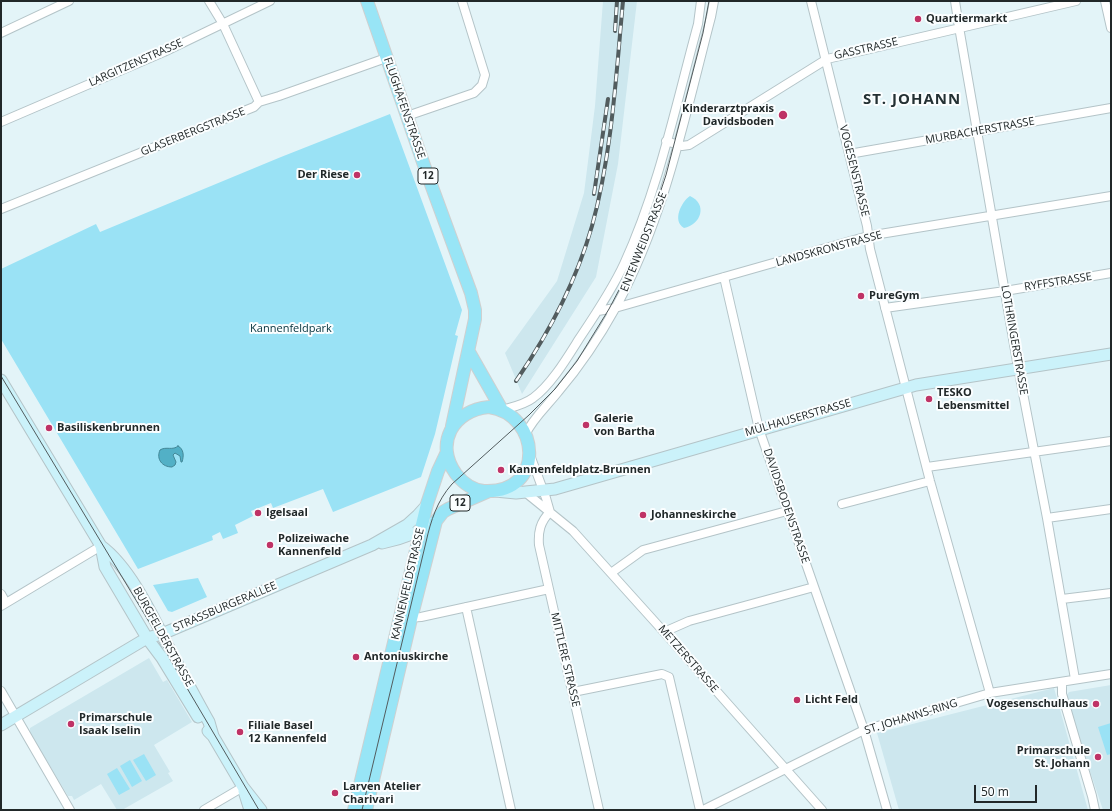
<!DOCTYPE html>
<meta charset="utf-8">
<style>
body{margin:0}
#map{position:relative;width:1112px;height:811px;overflow:hidden;background:#e3f4f8;font-family:"Open Sans",sans-serif}
canvas{display:block}
.frame{position:absolute;inset:0;border:2px solid #212829;pointer-events:none}
.scale{position:absolute;left:974px;top:785px;width:63px;height:18px;box-sizing:border-box;border:2px solid #212829;border-top:0;padding-left:5px;font-size:12px;line-height:14px;white-space:nowrap;color:#212829;-webkit-text-stroke:3px #fbfeff;paint-order:stroke}
</style>
<div id="map">
<canvas width="1112" height="811"></canvas>
<div class="frame"></div>
<div class="scale">50 m</div>
</div>
<script>
const ctx = document.querySelector('canvas').getContext('2d');
ctx.lineJoin = 'round';
function paint(path, color) { ctx.fillStyle = color; ctx.fill(path, 'evenodd'); }
function trace(path, color, width, dash) { ctx.strokeStyle = color; ctx.lineWidth = width; ctx.lineCap = dash ? 'butt' : 'round'; ctx.setLineDash(dash || []); ctx.stroke(path); }
function label(font, color, halo, rows, align = 'center') {
  ctx.font = font + ' "Open Sans",sans-serif'; ctx.lineWidth = 4; ctx.setLineDash([]); ctx.textBaseline = 'middle'; ctx.strokeStyle = halo; ctx.fillStyle = color; for (const [text, x, y, turn = 0] of rows) {
    ctx.save(); ctx.translate(x, y); ctx.rotate((+turn || 0) * Math.PI / 180); ctx.textAlign = isNaN(turn) ? turn : align; if (halo) ctx.strokeText(text, 0, 0); ctx.fillText(text, 0, 0); ctx.restore();
  }
}
paint(new Path2D(`
 M603,1H637L618,164L596,277L522,394L505,353L557,281L584,193L595,106Z
 M149,658L163,682L167,680L192,722L154,745L170,772L168,773L173,781L122,810H117L101,784L74,800L72,796H68L30,733V728Z
 M1111,685V810H1103L1067,703V695L1069,692Z
 M1054,688L1088,810H899L877,733Z`), '#cde7ee');
paint(new Path2D(`
 M390,114L462,310L455,335L458,336L435,434L421,477L333,512L323,489L273,508L271,503L251,511L253,516L235,525L238,533L223,539L220,532L212,536L213,540L138,569L1,339V269L96,224L100,232L281,157Z
 M690,196C708,204 701,225 684,228C672,221 681,202 690,196Z
 M198,578L207,597L172,612L168,611L153,585Z
 M1111,723V754L1107,755L1098,727Z
 M144,754L156,775L146,781L133,760Z
 M130,760L142,781L132,787L120,766Z
 M117,768L130,789L119,795L107,774Z`), '#9ae2f5');
const water = new Path2D(`
 M178,446C184,449 184,456 182,462H181L180,456L175,453L173,455L176,462L175,465L172,467C162,467 156,459 160,450C166,446 173,451 178,446Z`);
paint(water, '#52b0c6');
trace(water, '#438797', 1);
const street = new Path2D(`
 M209,1L223,24L259,102
 M811,1L867,226L870,249L930,481L990,693
 M955,1L959,27L1017,362L1047,518L1075,679
 M1105,1L1111,28
 M1,33L69,1
 M407,116L474,93L482,85L485,75L462,1
 M1,122L164,52L270,1
 M666,141L682,146L689,145L827,59L1076,1
 M849,154L1111,108
 M1,209L254,107L259,102L279,96L386,58
 M724,277L759,429L864,730L887,810
 M885,308L1005,291L1111,273
 M598,311L615,308L868,236L1111,196
 M502,410C512,407 524,405 533,398C551,385 567,358 579,339C595,315 612,290 624,264C659,188 676,104 698,24L701,1
 M525,435C533,418 547,406 558,392C580,366 600,336 616,307C665,217 685,116 711,17L714,1
 M530,455L546,498L550,512
 M927,467L1111,441
 M525,492L573,531L664,632L822,810
 M842,504L930,481
 M550,512C540,522 538,532 539,545L599,810
 M1047,518L1111,509
 M611,573L643,550L787,511
 M1,594L6,603
 M1062,599L1111,593
 M1,606L101,546
 M466,607L511,810
 M407,618L421,617L549,589
 M664,632L689,621L814,587
 M1062,682V694L1092,796L1095,810
 M1,691L70,810
 M573,692L662,674L669,677L700,810
 M204,810L243,787
 M703,810L864,730L990,693L1111,674`);
const secondary = new Path2D(`
 M1,380L101,546C131,568 154,619 171,652C184,676 196,699 209,722L213,736
 M495,491L516,493L555,489L916,385L1111,354
 M382,543C402,539 419,533 436,521
 M101,546L105,567L147,638L162,658L198,717
 M1,725L147,638L162,634L372,545L407,525L418,515L427,505
 M208,731L213,736L243,787L261,810
 M244,791L250,810`);
const primary = new Path2D(`
 M367,1L425,168L471,293L475,310V319L452,426
 M469,352L502,410
 M489,407C540,414 547,494 484,491C473,490 463,483 456,474C434,444 453,410 489,407Z
 M354,810L427,504L438,471L446,454
 M366,810L411,619L436,521L443,512L448,509L489,491`);
trace(street, '#b4c4c8', 10);
trace(secondary, '#b4c4c8', 13);
trace(primary, '#ced0d0', 14);
trace(street, '#fff', 8);
trace(secondary, '#cbf2fa', 11);
trace(primary, '#98e5f6', 12);
trace(new Path2D(`
 M1,376L157,635L171,661L259,810
 M362,810L426,542C431,520 437,501 452,484L529,415L555,389L577,361L609,309L631,267L652,217L666,175L703,33L709,1`), '#525c5e', 1);
const rail = new Path2D(`
 M615,31L617,1
 M594,194L608,99
 M516,381C549,333 576,282 592,226C612,153 616,76 623,1`);
trace(rail, '#525c5e', 4);
trace(rail, '#fbfeff', 2.5, [8]);
for (const [x, y, r, color] of [
 [918,19,4,"#bf3366"],
 [783,115,5,"#bf3366"],
 [357,175,4,"#bf3366"],
 [861,296,4,"#bf3366"],
 [929,399,4,"#bf3366"],
 [586,425,4,"#bf3366"],
 [49,428,4,"#bf3366"],
 [501,470,4,"#bf3366"],
 [258,513,4,"#bf3366"],
 [643,515,4,"#bf3366"],
 [270,545,4,"#bf3366"],
 [356,657,4,"#bf3366"],
 [797,700,4,"#bf3366"],
 [1096,704,4,"#bf3366"],
 [71,724,4,"#bf3366"],
 [240,732,4,"#bf3366"],
 [1098,757,4,"#bf3366"],
 [335,793,4,"#bf3366"]
]) { const dot = new Path2D(); dot.arc(x, y, r, 0, 2 * Math.PI); ctx.fillStyle = color; ctx.fill(dot); trace(dot, '#fbfeff', 1.5); }
for (const [x, y, w] of [
 [428,176,20],
 [460,503,20]
]) { const box = new Path2D(); box.roundRect(x - w / 2, y - 8, w, 16, 3); ctx.fillStyle = '#fbfeff'; ctx.fill(box); trace(box, '#212829', 1); }
label('bold 10px', '#212829', null, [
 ["12",428,176],
 ["12",460,503]
]);
label('bold 11px', '#212829', '#fbfeff', [
 ["Quartiermarkt",926,19],
 ["Kinderarztpraxis",774,109,"right"],
 ["Davidsboden",774,122,"right"],
 ["Der Riese",349,175,"right"],
 ["PureGym",869,296],
 ["TESKO",937,393],
 ["Lebensmittel",937,406],
 ["Galerie",594,419],
 ["von Bartha",594,432],
 ["Basiliskenbrunnen",57,428],
 ["Kannenfeldplatz-Brunnen",509,470],
 ["Igelsaal",266,513],
 ["Johanneskirche",651,515],
 ["Polizeiwache",278,539],
 ["Kannenfeld",278,552],
 ["Antoniuskirche",364,657],
 ["Licht Feld",805,700],
 ["Vogesenschulhaus",1088,704,"right"],
 ["Primarschule",79,718],
 ["Isaak Iselin",79,731],
 ["Filiale Basel",248,726],
 ["12 Kannenfeld",248,739],
 ["Primarschule",1090,751,"right"],
 ["St. Johann",1090,764,"right"],
 ["Larven Atelier",343,787],
 ["Charivari",343,800]
], 'left');
label('11px', '#212829', '#fbfeff', [
 ["GASSTRASSE",866,49,-13],
 ["LARGITZENSTRASSE",136,63,-24],
 ["FLUGHAFENSTRASSE",404,108,71],
 ["MURBACHERSTRASSE",980,131,-10],
 ["GLASERBERGSTRASSE",193,132,-22],
 ["VOGESENSTRASSE",854,171,76],
 ["ENTENWEIDSTRASSE",644,242,-68],
 ["LANDSKRONSTRASSE",829,249,-15],
 ["RYFFSTRASSE",1058,282,-9],
 ["LOTHRINGERSTRASSE",1014,340,80],
 ["MÜLHAUSERSTRASSE",798,418,-16],
 ["DAVIDSBODENSTRASSE",786,506,71],
 ["KANNENFELDSTRASSE",408,584,-77],
 ["STRASSBURGERALLEE",225,607,-23],
 ["BURGFELDERSTRASSE",163,637,61],
 ["METZERSTRASSE",688,659,49],
 ["MITTLERE STRASSE",565,660,77],
 ["ST. JOHANNS-RING",911,717,-17]
]);
label('11px', '#03323c', '#fbfeff', [
 ["Kannenfeldpark",291,329]
]);
ctx.letterSpacing = '1px';
label('bold 15px', '#243134', '#fbfeff', [
 ["ST. JOHANN",912,100]
]);
ctx.letterSpacing = '0px';
</script>
